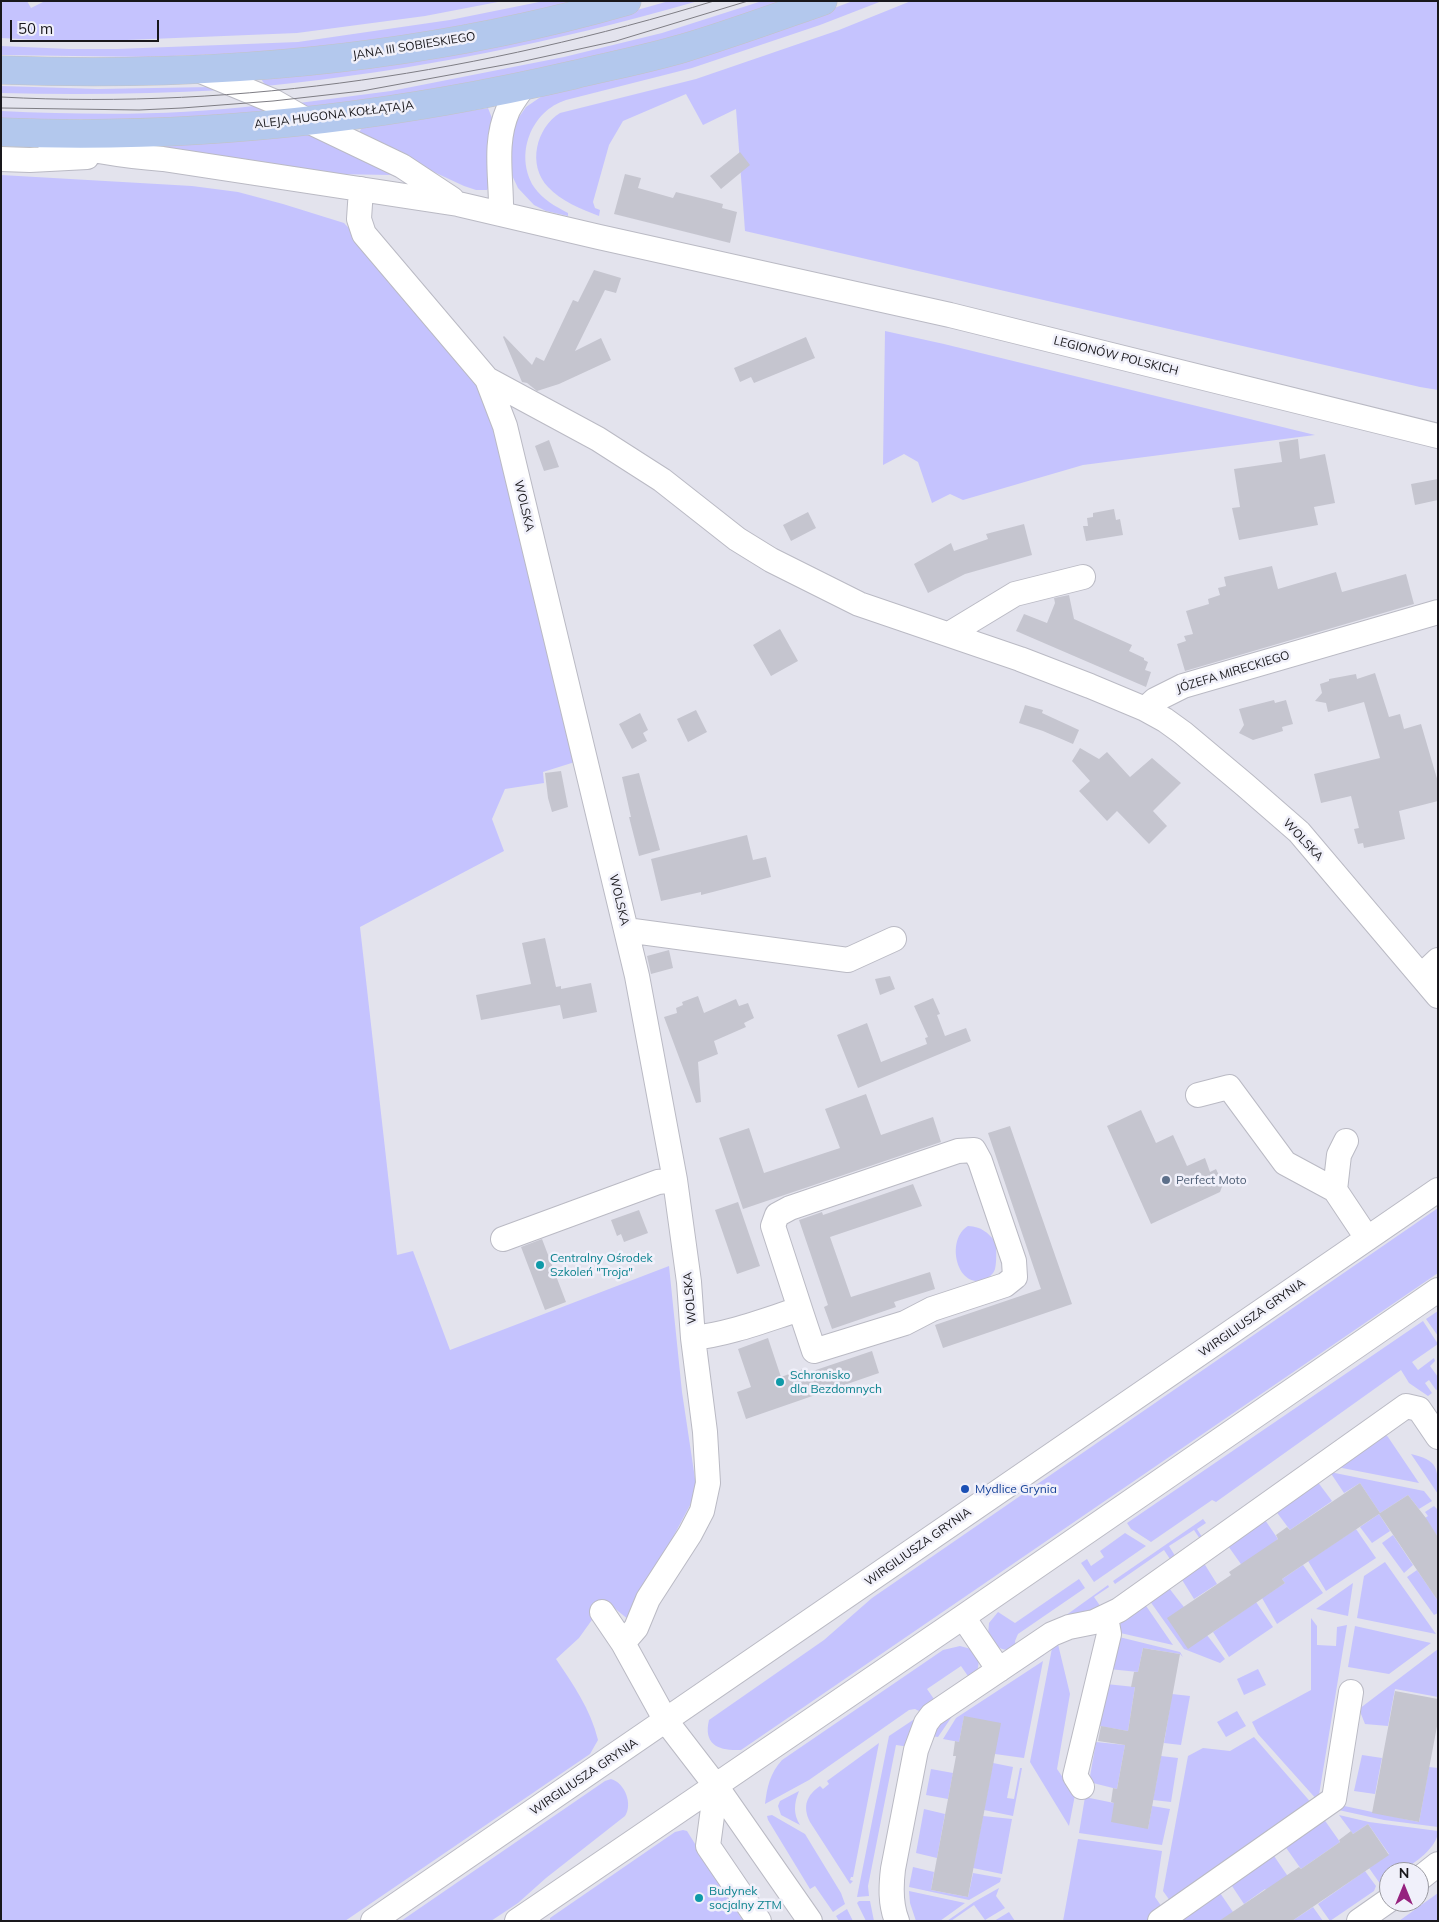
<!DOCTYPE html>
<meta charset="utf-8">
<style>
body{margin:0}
#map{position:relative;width:1439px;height:1922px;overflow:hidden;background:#e3e3ed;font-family:Mulish,sans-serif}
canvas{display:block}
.frame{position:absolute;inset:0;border:2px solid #19181c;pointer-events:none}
.north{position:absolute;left:1379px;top:1862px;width:50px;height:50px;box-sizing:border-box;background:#f0f0fa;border:1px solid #9a9aa1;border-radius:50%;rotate:0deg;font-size:14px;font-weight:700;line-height:20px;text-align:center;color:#19181c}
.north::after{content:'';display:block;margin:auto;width:18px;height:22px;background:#96227f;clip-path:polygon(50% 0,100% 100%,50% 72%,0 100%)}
.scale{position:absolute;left:10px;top:20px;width:149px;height:22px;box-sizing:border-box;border:2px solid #19181c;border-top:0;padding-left:6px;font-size:15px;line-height:18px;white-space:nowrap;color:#19181c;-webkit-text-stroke:4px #f0f0fa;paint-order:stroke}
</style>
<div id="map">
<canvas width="1439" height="1922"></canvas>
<div class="frame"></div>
<div class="north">N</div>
<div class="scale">50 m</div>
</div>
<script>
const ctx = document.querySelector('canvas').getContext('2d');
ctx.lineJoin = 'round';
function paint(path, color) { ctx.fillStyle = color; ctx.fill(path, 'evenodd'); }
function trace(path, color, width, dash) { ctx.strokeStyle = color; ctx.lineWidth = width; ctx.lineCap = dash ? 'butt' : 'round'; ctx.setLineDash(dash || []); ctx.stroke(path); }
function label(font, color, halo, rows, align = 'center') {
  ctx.font = font + ' Mulish,sans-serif'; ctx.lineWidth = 5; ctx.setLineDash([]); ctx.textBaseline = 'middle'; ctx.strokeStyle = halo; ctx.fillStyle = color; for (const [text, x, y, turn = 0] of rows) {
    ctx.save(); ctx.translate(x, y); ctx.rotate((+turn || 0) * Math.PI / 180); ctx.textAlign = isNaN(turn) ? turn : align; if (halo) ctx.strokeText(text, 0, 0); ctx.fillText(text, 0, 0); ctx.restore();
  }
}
paint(new Path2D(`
 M6,1H27L31,8L45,1H503L425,16L297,33L78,42L1,38V3Z
 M544,1H583L396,39L299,51L149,57L1,55V46L69,49H117L298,42L450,20Z
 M669,1H698C557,42 413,71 266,86L261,79L623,14Z
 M762,1H790L702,31L571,66L312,110L299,103L391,91L564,57L662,33Z
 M853,1H882L820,25L692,68L566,100C531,111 514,155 534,187C543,200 555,206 568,213V216L546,211L534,205L518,188L509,169L510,130L526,107L545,94L815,15Z
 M911,1H1438V390L1420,387L745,231L736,109L703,125L686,94L623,121L609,145L593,202L595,208L600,210L599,216C581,209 561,201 548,187C527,165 536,128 560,113L696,79L839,30Z
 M1,86L98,89L211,87L223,90C149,94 75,95 1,93Z
 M262,105L270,112L234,119L1,120V111C88,115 176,116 262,105Z
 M488,108L492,118L489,141V187L487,190H476L464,186L365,140L360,135V131L362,127Z
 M313,133L393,175L331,174L157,147L159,144Z
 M1,175L192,186L238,192L283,204L344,223L366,246L471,374L489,408L578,761L543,772L544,783L505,789L492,819L504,851L360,927L397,1255L413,1251L450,1350L669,1266L682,1392L697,1492L629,1620L613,1607L594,1617L579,1638L556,1659C573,1684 591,1710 598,1740L590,1754L345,1921H1Z
 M885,331L944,344L1315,435L1083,465L963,500L950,494L932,503L918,462L904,454L883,465Z
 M1438,1208V1273L741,1750C719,1751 703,1745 709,1720L824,1640L872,1598Z
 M968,1226C982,1227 987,1232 996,1242C996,1250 997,1261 995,1269C994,1273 989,1278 984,1280C957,1289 945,1240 968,1226Z
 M1438,1311V1336L1426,1319Z
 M1423,1321L1438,1344L1412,1362L1418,1370L1434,1358L1435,1361L1430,1366L1438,1377V1389L1436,1390L1429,1380L1425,1383L1432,1393L1428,1396L1409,1383L1401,1370L1216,1502L1212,1500L1151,1542L1131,1529L1127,1523Z
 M1386,1435L1388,1437L1419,1483L1337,1467Z
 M1411,1454C1438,1460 1438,1468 1438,1494Z
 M1330,1472L1424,1491L1432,1501L1419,1509L1408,1495L1380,1513L1360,1483L1344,1493Z
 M1317,1481L1332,1501L1290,1530L1275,1510Z
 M1434,1506L1438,1510V1537L1425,1518L1428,1516L1425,1512Z
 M1379,1514L1390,1531L1372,1543L1360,1527Z
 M1263,1517L1278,1539L1243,1567L1226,1543Z
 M1203,1519L1206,1523L1197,1529L1204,1540L1202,1542L1194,1530L1169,1546L1177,1559L1172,1562L1164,1550L1115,1584L1113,1581Z
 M1356,1529L1376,1558L1326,1591L1308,1561Z
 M1125,1533L1146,1546L1094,1582L1081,1563L1087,1559L1091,1566L1104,1557L1100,1551Z
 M1393,1535L1413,1565L1404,1573L1382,1543Z
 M1202,1560L1217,1584L1194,1599L1179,1575Z
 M1385,1562L1436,1634L1357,1618L1364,1576Z
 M1303,1565L1323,1593L1277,1624L1262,1598L1285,1583L1282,1579Z
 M1417,1570L1438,1601V1613L1434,1615L1407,1577Z
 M1079,1579L1085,1588L1018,1634L1015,1641L1016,1648C1001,1653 997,1647 988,1635L989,1623L998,1612L1015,1623Z
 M1353,1583L1348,1616L1316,1609Z
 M1166,1584C1185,1610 1207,1633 1225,1659L1220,1663L1184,1649L1147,1597Z
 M1108,1585L1109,1587L1094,1597L1103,1610L1051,1626Z
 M1142,1600L1173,1645L1116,1632L1123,1619Z
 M1256,1602L1273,1627L1229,1657L1213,1632Z
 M1311,1618L1317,1626V1645L1336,1646L1337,1627L1347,1625L1318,1801L1258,1734L1252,1722L1311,1690Z
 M1355,1626L1431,1643L1389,1674L1348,1667Z
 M1115,1636L1180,1652L1183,1657L1180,1654L1143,1648L1138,1672L1109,1669Z
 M1057,1640L1070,1694L1057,1769L1075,1795L1069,1826L1030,1762L1053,1643Z
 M960,1646L971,1649L979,1661L977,1673L970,1679L961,1666L927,1689L936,1702L921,1712L915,1709L909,1710L809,1780L765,1804C767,1787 770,1773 782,1760L943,1650Z
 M1045,1647L1044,1655L953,1715L938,1737L930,1736L934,1726Z
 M1438,1649V1697L1395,1689L1388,1726L1365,1724L1359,1709Z
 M1043,1661L1024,1758L995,1754L964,1717L959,1742L943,1739L956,1718Z
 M1258,1669L1266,1685L1244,1695L1237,1679Z
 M1106,1684L1135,1687L1128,1731L1099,1726Z
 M1172,1694L1190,1696L1181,1745L1164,1743Z
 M1237,1711L1246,1726L1226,1737L1217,1722Z
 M916,1718L910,1747L896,1745L868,1886L869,1896L857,1897L889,1736Z
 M1254,1737L1314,1806L1173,1905L1163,1891L1188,1756L1203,1748L1230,1751Z
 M1096,1742L1125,1745L1117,1789L1089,1782Z
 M879,1743L853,1877H851L850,1880L853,1881L850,1884L810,1822C802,1806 807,1795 820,1786L823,1789L829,1784L827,1781Z
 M1362,1755L1382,1758L1375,1794L1354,1791Z
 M1161,1756L1178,1758L1171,1802L1153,1800Z
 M993,1763L1013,1767L1007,1798L1014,1799L1020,1768H1022L1013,1816L984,1810Z
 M1429,1767L1438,1768V1827L1384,1820L1334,1809L1335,1804L1419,1822Z
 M931,1769L953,1773L948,1799L926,1795Z
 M611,1779C625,1783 633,1804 625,1816L546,1878L518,1903L491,1921H401L605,1781Z
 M799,1791C794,1803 793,1814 800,1825L781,1815L778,1806L780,1801Z
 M1085,1797L1114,1803L1148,1829L1152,1806L1170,1809L1162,1845L1079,1833Z
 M924,1809L945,1814L937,1858L916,1853Z
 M772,1815L805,1834L841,1893L845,1904L833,1912L815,1886L810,1889L768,1820L767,1816Z
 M1321,1815L1340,1842L1301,1869L1282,1842Z
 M1339,1815L1369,1822L1438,1831C1438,1847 1414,1864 1401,1871C1397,1873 1393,1872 1389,1872V1879L1381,1885L1369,1868L1389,1854L1368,1824L1353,1834Z
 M983,1816L1012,1819L1002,1874L973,1868Z
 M683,1830L687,1831L743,1921H550V1918L675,1832Z
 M1078,1839L1162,1851L1155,1897L1164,1910L1149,1921H1063Z
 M1270,1850L1289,1878L1268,1892L1265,1889L1244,1904L1228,1880Z
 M913,1867L934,1872L931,1890L968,1897L973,1873L1001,1878L1000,1882L969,1900L909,1887Z
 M1365,1871L1376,1886L1374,1891L1330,1921L1318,1904Z
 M1216,1887L1233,1912L1220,1921H1185L1180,1914Z
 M999,1888L996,1896L1005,1908L985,1920L974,1905L951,1921H947L974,1902Z
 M909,1891L965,1903L940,1921H916L910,1903Z
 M1438,1893V1921H1399Z
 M859,1901H870L874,1921H866L857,1903Z
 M1313,1907L1323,1921H1292Z
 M847,1909L853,1921H839L836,1916Z
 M1009,1912L1015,1921H994Z`), '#c5c3fe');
paint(new Path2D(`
 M740,152L750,165L721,189L710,176Z
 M625,174L641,178L638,188L673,198L676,192L708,200L723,204L722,208L737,212L730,243L614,214Z
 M594,270L621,278L616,293L605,290L575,351L601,338L611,360L559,384L537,391L527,383L522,382L503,337L504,336L532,365L536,357L544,361L573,300L578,302Z
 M806,337L815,358L754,383L751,377L740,382L734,368Z
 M1298,439L1300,459L1325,454L1335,503L1314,507L1318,525L1239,540L1232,508L1240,507L1234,469L1282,462L1279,442Z
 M549,440L559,467L544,471L535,446Z
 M1438,479V500L1415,505L1411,484Z
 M1114,509L1116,520L1120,519L1123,535L1086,541L1083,526H1088L1087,518L1093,517V513Z
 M808,512L816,528L791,541L783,525Z
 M1024,524L1032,555L965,574L928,593L914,564L951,543L954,551L988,539L986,534Z
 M1272,566L1278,589L1336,572L1342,592L1406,574L1414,604L1185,671L1177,644L1186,641L1184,636L1193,634L1186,611L1209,604L1208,599L1220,595L1218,588L1226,586L1224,577Z
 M1069,595L1074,619L1132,645L1129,651L1144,658V660L1148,662L1145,670L1151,672L1146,687L1016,631L1024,614L1047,623L1055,603L1054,598Z
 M780,629L798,661L771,676L753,645Z
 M1375,673L1389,717L1400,714L1404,729L1421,724L1438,782V801L1399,811L1405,839L1364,848L1363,843L1358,844L1354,829L1359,828L1351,796L1321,803L1314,774L1380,758L1364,702L1328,712L1326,703L1315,701L1322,693L1320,684L1329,681V679L1356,674L1357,679Z
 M1274,700L1275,703L1286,700L1293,724L1282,727L1283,731L1253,740L1239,733L1244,725L1239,709Z
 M1025,705L1043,710L1042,713L1079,730L1073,744L1043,731L1019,723Z
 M696,710L707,732L688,742L677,719Z
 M640,713L648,730L643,733L647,741L632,749L619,724Z
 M1080,748L1099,759L1107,752L1130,777L1152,758L1181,783L1153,811L1167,826L1149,844L1117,811L1107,821L1079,791L1090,781L1072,761Z
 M561,771L568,807L552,812L548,798L545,773Z
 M639,773L660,850L639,856L629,817H631L622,777Z
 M747,835L753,860L766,857L771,877L701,895V892L661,901L651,859Z
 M545,938L556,987L561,986V989L591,983L597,1012L563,1019L560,1005L481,1020L476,995L531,984L522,943Z
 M669,950L673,968L651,974L647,956Z
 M890,976L895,989L880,995L875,979Z
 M698,996L704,1013L736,999L739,1006L748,1003L754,1018L744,1023L746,1027L714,1041L718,1054L698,1062L701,1102L696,1103L664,1017L677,1013L676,1008L683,1005L682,1002Z
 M933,998L940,1014L937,1015L945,1036L966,1028L971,1041L858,1088L837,1035L867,1023L881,1062L927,1044L925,1038L928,1037L914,1006Z
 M866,1094L881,1135L933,1117L941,1142L743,1209L719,1138L749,1128L764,1173L840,1148L825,1109Z
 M1141,1110L1156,1143L1173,1135L1187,1166L1205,1158L1210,1172L1216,1169L1223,1184L1220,1192L1151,1224L1107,1126Z
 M1010,1126L1072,1304L943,1348L935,1325L1041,1289L988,1133Z
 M913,1184L922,1206L830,1237L851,1297L930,1272L935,1289L894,1302L896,1307L832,1329L824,1307L828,1305L799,1220L822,1212L823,1215Z
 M738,1202L760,1266L737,1274L715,1210Z
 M639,1210L648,1233L624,1242L621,1234L617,1236L611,1220Z
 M542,1239L566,1302L545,1310L521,1247Z
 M768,1338L781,1377L806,1368L807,1373L872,1351L879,1373L746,1419L737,1392L751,1387L738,1349Z
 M1360,1483L1380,1513L1408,1495L1426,1518L1438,1537V1601L1379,1514L1282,1579L1285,1583L1188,1649L1167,1618L1231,1575L1229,1572L1278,1539L1276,1535L1287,1527L1290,1530Z
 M1143,1648L1180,1654L1148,1829L1111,1822L1114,1803L1111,1802L1113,1788L1117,1789L1125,1745L1098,1741L1101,1726L1128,1731L1135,1687H1131L1134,1672H1138Z
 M1395,1691L1438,1699V1721L1419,1822L1372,1813Z
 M964,1716L1001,1723L968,1897L931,1890L956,1756H953L955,1741L959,1742Z
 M1368,1824L1389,1855L1292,1921H1219L1299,1867L1301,1869L1340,1842L1339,1840L1351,1831L1353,1834Z`), '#c5c5cf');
const minor = new Path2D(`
 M198,70L273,101L308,121L402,166L452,199
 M47,139C85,150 123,156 163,159L458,204L599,237L950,315L1438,436
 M1,159L30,160L87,157
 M361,189L359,219L364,234L487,379L505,426L637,976L675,1180L689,1282L693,1338L705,1432L708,1483L702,1511L690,1534L648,1599L636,1628L623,1643
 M501,214C502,179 493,144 508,110C512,102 518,94 523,87
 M487,379L598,439L662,480L737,539L771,560L859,604L1020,659L1090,686L1145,709L1165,720L1183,733L1245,785L1299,832L1438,996
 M949,634L1015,594L1083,577
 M1145,709L1155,700L1183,686L1438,612
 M626,930L848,960L894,939
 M1421,976L1438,960
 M1198,1095L1229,1087L1285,1163L1335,1190L1367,1238
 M1335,1190L1339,1155L1346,1141
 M503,1239L658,1182L675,1180
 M693,1338C730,1334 765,1320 800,1309L773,1226L777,1215L790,1208L958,1151L974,1150L980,1161L1014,1261L1015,1277L1005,1285L932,1309L905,1323L814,1351L800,1309
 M602,1612L623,1643L666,1721L716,1786L810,1921
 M963,1617L999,1670
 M716,1786L708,1846L759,1921
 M1082,1787L1075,1776L1109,1634L1106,1617
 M1419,1879L1438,1864
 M373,1921L1438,1190
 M517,1921L963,1617L1438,1290
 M897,1921C890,1904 891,1886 893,1869L916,1750L926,1723L932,1715L1052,1634L1069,1627L1094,1622L1119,1610L1406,1406L1419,1409L1438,1437
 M1160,1921L1334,1799L1351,1692
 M1359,1921L1389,1900`);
const major = new Path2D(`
 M1,70C211,78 425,59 627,1
 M1,132C193,140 387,118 573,75C610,66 647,59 684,48C731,34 777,17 823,1`);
trace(minor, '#babac4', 26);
trace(major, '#c3c3c4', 29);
trace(minor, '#fff', 24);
trace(major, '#b3c8ed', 28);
trace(new Path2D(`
 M1,97C242,110 484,71 714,1
 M1,108L139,110L182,108L273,101L362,91L520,62L616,41L748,1`), '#7e7d84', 1);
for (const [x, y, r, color] of [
 [1166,1180,5,"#5c6f8a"],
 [540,1265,5,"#0f9aa8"],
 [780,1382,5,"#0f9aa8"],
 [965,1489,5,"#1a4fb4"],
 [699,1898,5,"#0f9aa8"]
]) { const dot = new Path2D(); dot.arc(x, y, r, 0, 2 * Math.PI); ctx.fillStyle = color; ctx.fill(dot); trace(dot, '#f0f0fa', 2); }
label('12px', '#19181c', '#f0f0fa', [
 ["JANA III SOBIESKIEGO",414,46,-9],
 ["ALEJA HUGONA KOŁŁĄTAJA",334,115,-7],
 ["LEGIONÓW POLSKICH",1116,356,14],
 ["WOLSKA",524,506,77],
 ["JÓZEFA MIRECKIEGO",1233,672,-17],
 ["WOLSKA",1303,840,47],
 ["WOLSKA",619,900,77],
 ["WOLSKA",690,1298,-95],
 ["WIRGILIUSZA GRYNIA",1252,1318,-35],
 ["WIRGILIUSZA GRYNIA",918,1547,-35],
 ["WIRGILIUSZA GRYNIA",584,1777,-34]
]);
label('12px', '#4e5e75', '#f0f0fa', [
 ["Perfect Moto",1176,1180]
], 'left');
label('12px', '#0d838f', '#f0f0fa', [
 ["Centralny Ośrodek",550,1258],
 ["Szkoleń \"Troja\"",550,1272],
 ["Schronisko",790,1375],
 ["dla Bezdomnych",790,1389],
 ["Budynek",709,1891],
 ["socjalny ZTM",709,1905]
], 'left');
label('12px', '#164399', '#f0f0fa', [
 ["Mydlice Grynia",975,1489]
], 'left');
</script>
